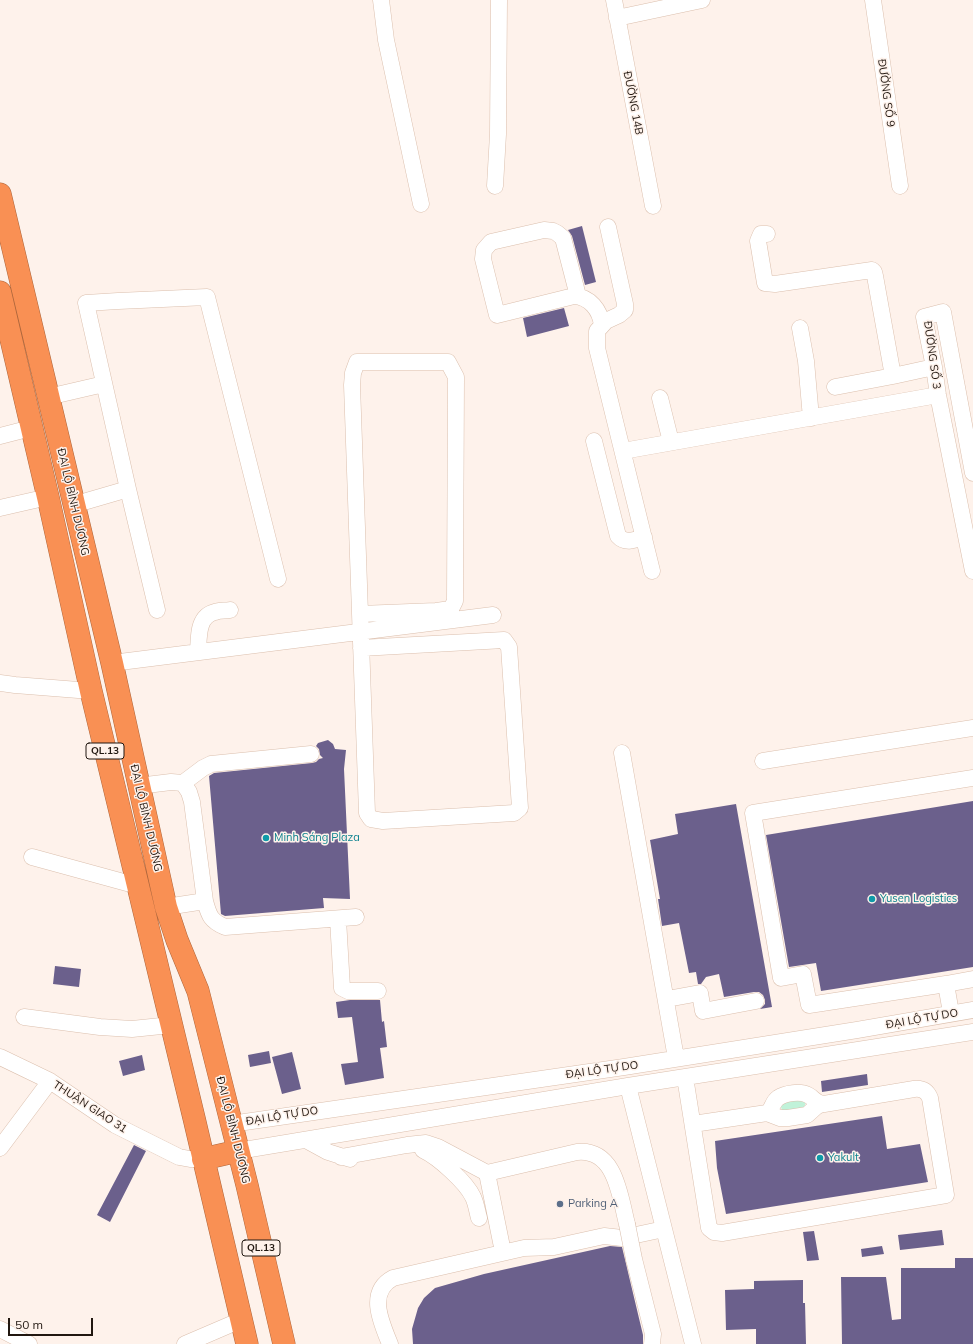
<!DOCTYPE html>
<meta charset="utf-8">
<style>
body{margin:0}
#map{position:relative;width:973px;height:1344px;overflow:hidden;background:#fef2eb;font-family:Mulish,sans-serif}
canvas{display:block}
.scale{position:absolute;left:8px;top:1318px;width:85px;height:18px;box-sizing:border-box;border:2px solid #211710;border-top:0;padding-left:5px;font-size:12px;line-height:14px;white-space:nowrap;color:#211710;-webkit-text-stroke:3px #fef2eb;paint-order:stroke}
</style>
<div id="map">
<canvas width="973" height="1344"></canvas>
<div class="scale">50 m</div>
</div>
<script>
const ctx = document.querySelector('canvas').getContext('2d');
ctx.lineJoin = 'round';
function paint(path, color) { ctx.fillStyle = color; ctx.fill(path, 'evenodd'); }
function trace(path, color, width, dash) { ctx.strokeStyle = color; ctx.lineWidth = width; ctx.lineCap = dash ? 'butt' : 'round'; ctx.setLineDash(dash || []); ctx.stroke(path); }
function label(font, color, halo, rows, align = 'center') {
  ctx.font = font + ' Mulish,sans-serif'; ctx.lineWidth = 3; ctx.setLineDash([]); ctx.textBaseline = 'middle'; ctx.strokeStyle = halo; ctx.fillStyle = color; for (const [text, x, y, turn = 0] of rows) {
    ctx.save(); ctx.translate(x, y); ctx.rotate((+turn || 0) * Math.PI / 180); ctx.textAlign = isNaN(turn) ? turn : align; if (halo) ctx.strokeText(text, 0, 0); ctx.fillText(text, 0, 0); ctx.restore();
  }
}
paint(new Path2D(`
 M789,1099L806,1102L804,1108L784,1112L782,1110L780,1104Z`), '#c1f2d9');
paint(new Path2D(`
 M582,226L596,282L585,285L572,236L568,230Z
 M564,308L569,326L527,337L523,318Z
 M328,740L333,744L335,749L346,750L344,769L350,899L323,898L324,908L225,916L221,914L209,776L214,773L312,763L316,762L319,759L323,758L320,755L319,749L316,746L318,743Z
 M973,801V967L821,991L816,963L789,967L766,835Z
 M736,804L772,1007L760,1009L765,1004V1000L763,995L759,992H754L724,997L719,974L706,977L701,984H698L696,972L689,973L679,923L662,926L658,899H660L650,840L678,834L675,814Z
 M55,966L81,969L79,987L53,984Z
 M350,1000H380L382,1022L384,1021L387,1047L380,1048L384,1078L345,1085L341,1064L358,1062L352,1017L338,1018L336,1002Z
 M269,1051L271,1063L250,1067L248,1055Z
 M292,1052L301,1089L282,1094L272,1057Z
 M142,1055L145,1070L123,1076L119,1061Z
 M867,1074L868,1085L822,1092L821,1081Z
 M882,1116L887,1149L920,1144L928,1182L726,1214L717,1168L715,1141Z
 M134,1145L146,1151L110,1222L97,1215Z
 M942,1230L944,1245L900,1250L898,1235Z
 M814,1231L819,1260L807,1261L803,1232Z
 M610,1246L622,1247L643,1335V1344H413L412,1329L418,1308L424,1298L435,1288L484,1274Z
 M882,1246L884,1254L862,1257L861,1249Z
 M955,1258H973V1344H842L841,1277H886L892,1320L901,1319V1268H955Z
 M803,1280V1303H805L806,1344H756V1329L726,1330L725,1290L754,1289V1281Z`), '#6b608c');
const minor = new Path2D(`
 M381,0L386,40L421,204
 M614,0L653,206
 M873,0L900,186
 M617,18L702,0
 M495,186L498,134L499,0
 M608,227L625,304V310L619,315L606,321L597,331V348L652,571
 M767,234H761L758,241L765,283L775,284L872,270L874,272L875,276L893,376L934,367
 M578,296L563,238L557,233L553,231L544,230L491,242L484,250L483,259L497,315L574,296C590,297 600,310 602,325
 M800,328L806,361L811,418
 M835,387L893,376
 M48,397L104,384
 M660,398L671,442
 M0,436L31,428
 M594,441L618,536C625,544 635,540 644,537
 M623,451L938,395
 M973,473L943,312L924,317L934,367L938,395L973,571
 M73,505L128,489
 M0,508L48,497
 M157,610L128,489L86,303L118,301L207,297L278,579
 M360,614L436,611L451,609L455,601L456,377L448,362H357L353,373L352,385L367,813L371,819L383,821L514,813L520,808L509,647L504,640L361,648
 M198,652C199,638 197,616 215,612C220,610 225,611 230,610
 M112,663L493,615
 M0,683L15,685L91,691
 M622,753L676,1058
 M763,761L973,728
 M183,783L203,768L211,764L311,754
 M138,786L171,782L183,783L189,792L192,802L205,901C209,916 211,921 225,927L356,917
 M32,857L138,886
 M166,907L205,901
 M338,919L342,988L348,991H378
 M946,984L973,979
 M667,999L700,993L703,1011L756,1001
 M951,1013L946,984L809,1005L803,974L781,978L753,813L973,778
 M24,1017L100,1027L132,1029L171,1025
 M0,1057L50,1081L115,1125L179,1157L190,1159H203
 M685,1077L709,1228L714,1232L722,1233L946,1195L930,1098C927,1091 922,1088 914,1089L824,1104C816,1104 814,1098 808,1095C800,1091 785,1093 778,1098C772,1102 773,1109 767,1113L693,1124
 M628,1086L693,1344
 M767,1113L780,1118H788L807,1115L817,1106L822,1104
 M231,1124L624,1067L857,1030L973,1010
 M306,1140L328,1152L350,1159
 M0,1148L50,1081
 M423,1150C438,1157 466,1182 473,1197C476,1203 477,1211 479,1218
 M238,1151L628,1086L973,1032
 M341,1157L407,1145L426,1143L438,1147L487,1173L577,1152C616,1148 620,1197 627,1224
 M487,1173L503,1252
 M634,1259L653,1334L652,1344
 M0,1329L29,1344
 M185,1344L241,1320
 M390,1344C381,1322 367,1292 393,1278L524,1248L554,1247L604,1236L622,1238L664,1229`);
const highway = new Path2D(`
 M0,194L112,663L166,907L177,940L198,991L247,1185L284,1344
 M0,292L48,497L91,691L194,1118L247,1344
 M203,1159L238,1151`);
trace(minor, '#dbbfad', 17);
trace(highway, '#ad663c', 23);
trace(minor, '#fff', 16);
trace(highway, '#f99054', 22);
const minorBridge = new Path2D(`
 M627,1224L634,1259`);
trace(minorBridge, '#dbbfad', 17, []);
trace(minorBridge, '#fff', 16);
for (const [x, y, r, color] of [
 [266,838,4,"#0f9aa8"],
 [872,899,4,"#0f9aa8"],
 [820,1158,4,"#0f9aa8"],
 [560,1204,4,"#5c6f8a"]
]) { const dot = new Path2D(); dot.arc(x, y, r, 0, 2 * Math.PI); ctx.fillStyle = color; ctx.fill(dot); trace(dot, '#fef2eb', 1.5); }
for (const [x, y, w] of [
 [105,751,38],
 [261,1248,38]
]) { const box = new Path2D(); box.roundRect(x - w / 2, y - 8, w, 16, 3); ctx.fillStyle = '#fef2eb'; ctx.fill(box); trace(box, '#211710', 1); }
label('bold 10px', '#211710', null, [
 ["QL.13",105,751],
 ["QL.13",261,1248]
]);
label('11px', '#211710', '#fef2eb', [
 ["ĐƯỜNG SỐ 9",886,93,82],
 ["ĐƯỜNG 14B",633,103,79],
 ["ĐƯỜNG SỐ 3",932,355,82],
 ["ĐẠI LỘ BÌNH DƯƠNG",73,502,77],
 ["ĐẠI LỘ BÌNH DƯƠNG",146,818,77],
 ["ĐẠI LỘ TỰ DO",922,1019,-10],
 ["ĐẠI LỘ TỰ DO",602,1070,-8],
 ["THUẬN GIAO 31",90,1107,33],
 ["ĐẠI LỘ TỰ DO",282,1116,-9],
 ["ĐẠI LỘ BÌNH DƯƠNG",233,1130,76]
]);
label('11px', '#0d838f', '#fef2eb', [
 ["Minh Sáng Plaza",274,838],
 ["Yusen Logistics",880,899],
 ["Yakult",828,1158]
], 'left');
label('11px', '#4e5e75', '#fef2eb', [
 ["Parking A",568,1204]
], 'left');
</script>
